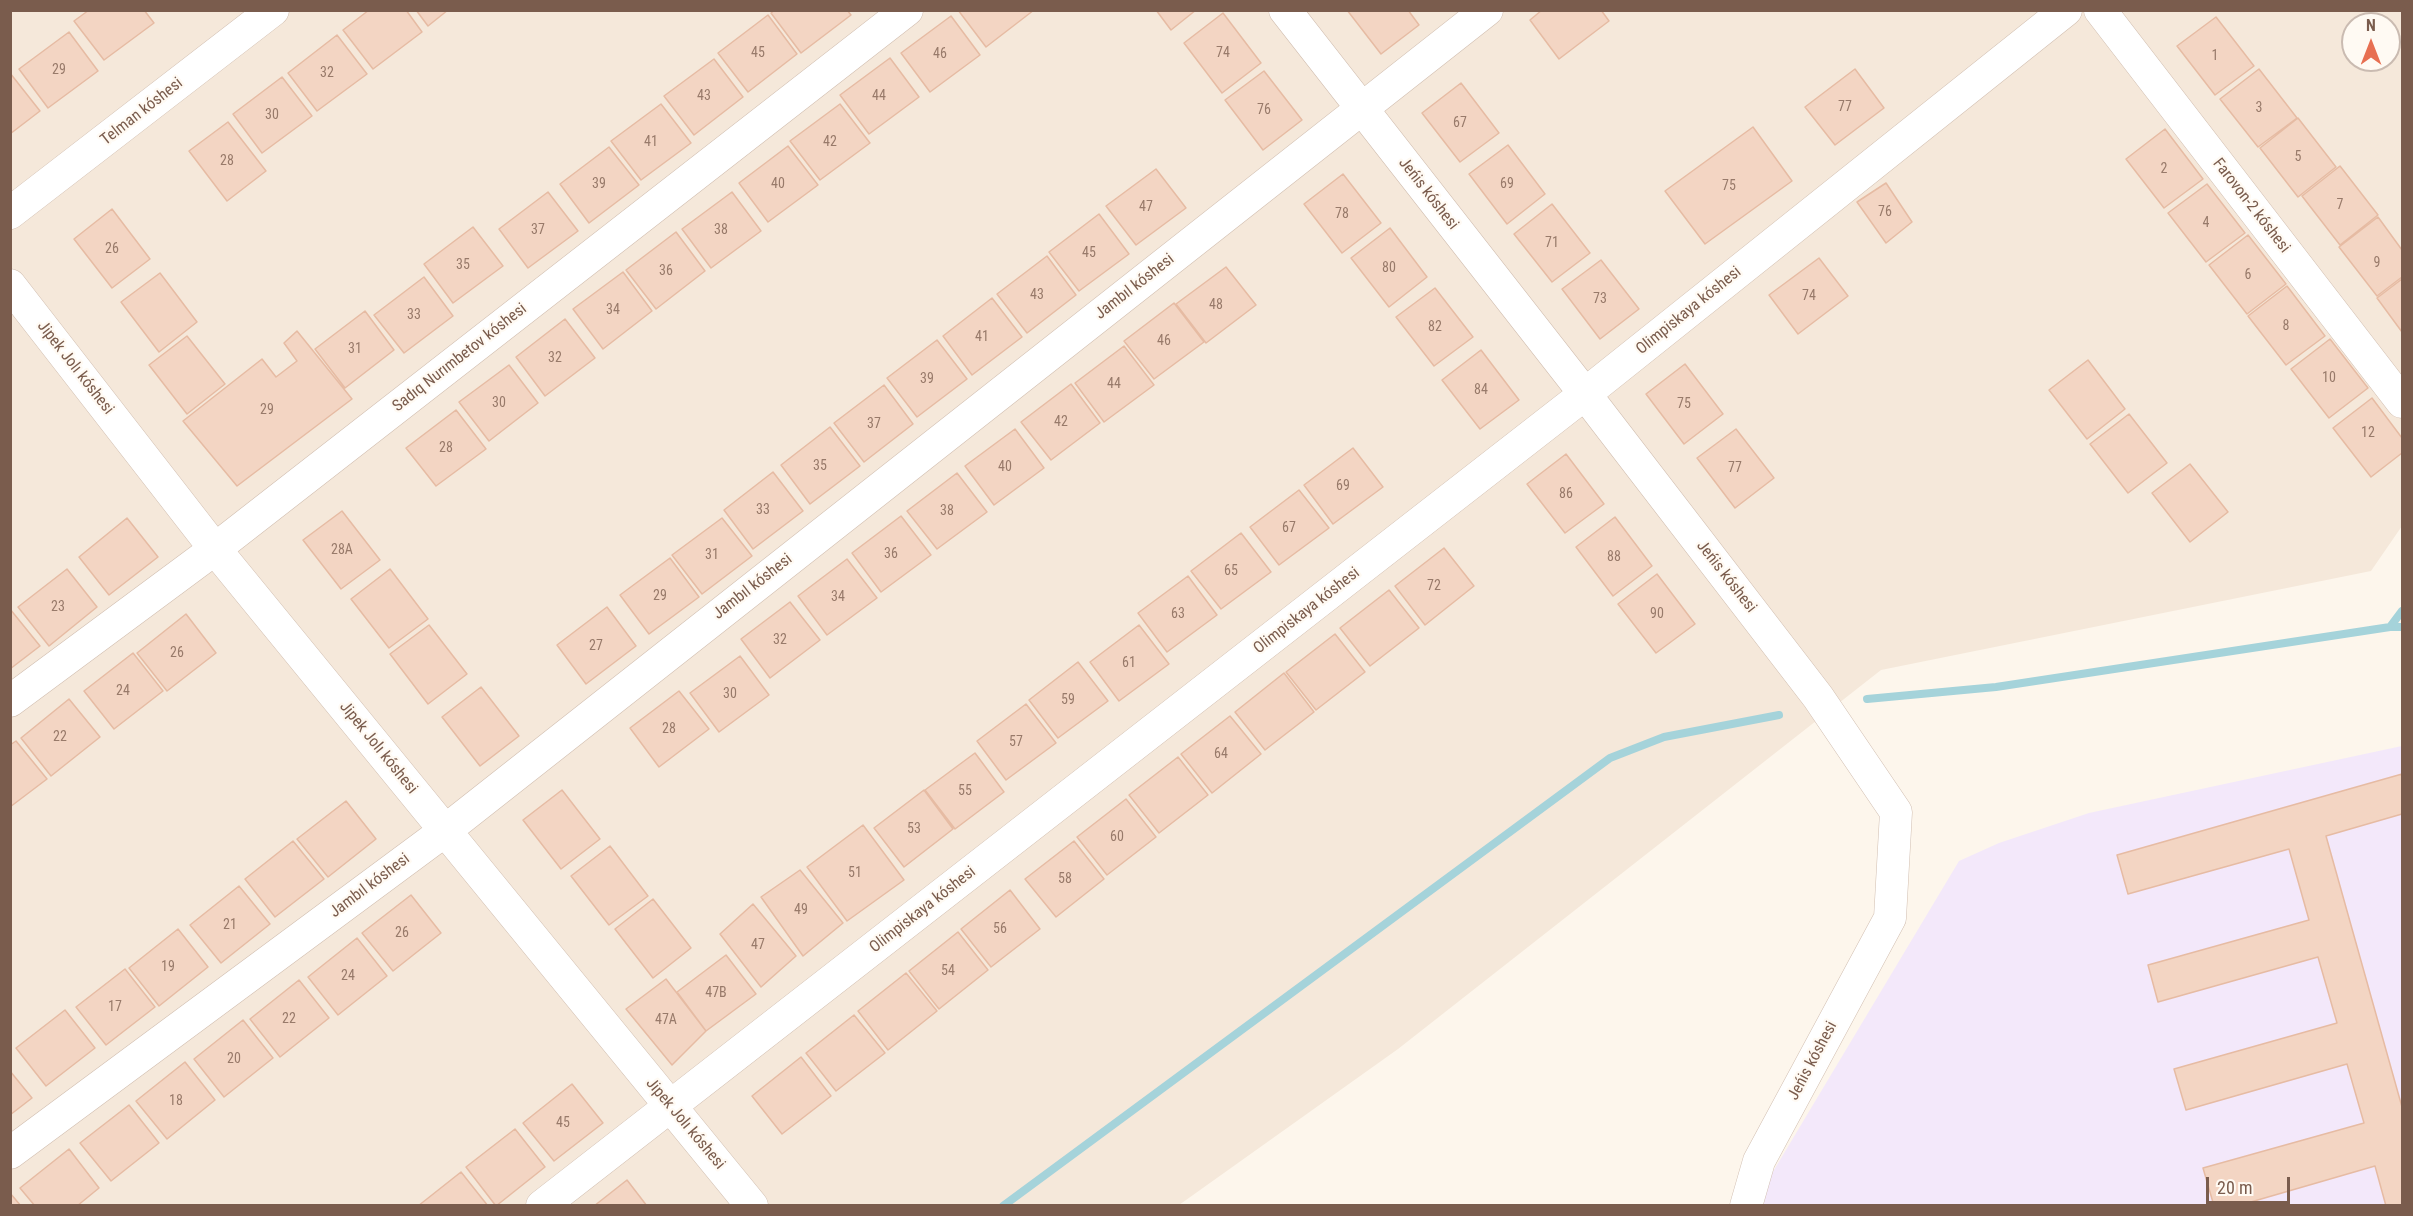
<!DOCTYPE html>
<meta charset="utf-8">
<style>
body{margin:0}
#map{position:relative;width:2413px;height:1216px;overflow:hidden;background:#fdf6ec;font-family:"Roboto Condensed",sans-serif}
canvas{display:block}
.frame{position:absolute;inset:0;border:12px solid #7a5c4d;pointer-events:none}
.north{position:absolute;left:2341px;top:12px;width:60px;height:60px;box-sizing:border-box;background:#fffaf3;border:2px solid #cabbb1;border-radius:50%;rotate:0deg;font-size:16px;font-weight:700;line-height:24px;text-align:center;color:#7a5c4d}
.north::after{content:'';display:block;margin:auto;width:21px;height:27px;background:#e76f51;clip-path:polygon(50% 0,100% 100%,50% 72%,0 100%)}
.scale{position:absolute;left:2206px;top:1177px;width:84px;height:27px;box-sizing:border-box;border:3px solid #7a5c4d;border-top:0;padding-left:8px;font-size:18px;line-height:21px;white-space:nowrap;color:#7a5c4d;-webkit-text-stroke:4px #fffaf3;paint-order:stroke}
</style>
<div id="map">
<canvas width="2413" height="1216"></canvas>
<div class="frame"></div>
<div class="north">N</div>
<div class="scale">20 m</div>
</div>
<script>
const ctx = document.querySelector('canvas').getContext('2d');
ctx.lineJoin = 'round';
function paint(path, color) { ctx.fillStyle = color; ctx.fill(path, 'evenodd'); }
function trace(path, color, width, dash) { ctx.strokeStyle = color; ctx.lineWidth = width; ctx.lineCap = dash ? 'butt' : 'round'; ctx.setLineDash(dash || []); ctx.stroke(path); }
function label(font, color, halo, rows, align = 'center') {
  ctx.font = font + ' "Roboto Condensed",sans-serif'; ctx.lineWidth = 4.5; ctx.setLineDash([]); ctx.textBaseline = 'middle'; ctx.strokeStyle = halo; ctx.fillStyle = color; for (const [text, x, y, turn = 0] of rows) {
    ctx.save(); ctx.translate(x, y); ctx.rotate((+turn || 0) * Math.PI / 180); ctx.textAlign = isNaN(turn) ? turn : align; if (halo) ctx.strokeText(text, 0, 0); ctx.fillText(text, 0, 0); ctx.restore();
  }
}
paint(new Path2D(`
 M10,11H2402V526L2371,571L1881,670L1398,1049L1179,1205H11ZM2353,24H2389V60H2353Z`), '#f5e8da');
paint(new Path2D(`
 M2402,746V1205L1761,1206L1768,1180L1959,861L1999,843L2089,813Z`), '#f3e8fa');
trace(new Path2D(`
 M2390,627H2402
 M1867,699L1996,687L2390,627L2402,611
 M1003,1206L1610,758L1664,737L1779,715`), '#a5d3da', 8);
const building = new Path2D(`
 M89,10H144L154,23L104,60L74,21Z
 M369,10H406L422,32L373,69L343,30Z
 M416,10H448L428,26Z
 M775,10H847L851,15L801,53L771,13Z
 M958,10H1034L986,47Z
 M1156,10H1196L1171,30Z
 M1347,10H1408L1419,25L1381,54Z
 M1542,10H1601L1609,21L1559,59L1530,20Z
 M1223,13L1261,63L1222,93L1184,43Z
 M768,15L797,54L748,92L718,53Z
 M951,16L980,55L930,92L901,53Z
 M2216,17L2254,66L2215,95L2177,46Z
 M69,32L98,71L48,108L19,69Z
 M337,35L367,74L317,111L288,73Z
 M890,58L919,97L869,134L840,95Z
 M714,59L743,97L694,135L664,96Z
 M1855,69L1884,108L1835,145L1805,107Z
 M2259,69L2297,118L2258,147L2220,99Z
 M1264,71L1302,120L1263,150L1225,100Z
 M10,73L40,111L10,134Z
 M282,77L312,116L262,153L233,114Z
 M1461,83L1499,133L1460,162L1422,113Z
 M661,104L691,143L641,180L611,141Z
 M840,104L870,143L820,180L790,141Z
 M2298,118L2336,167L2298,197L2260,148Z
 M228,122L266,171L227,201L189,151Z
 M1753,127L1792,181L1705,244L1665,191Z
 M2165,129L2203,179L2164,208L2126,159Z
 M1508,145L1545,194L1507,224L1469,174Z
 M788,146L818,185L768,222L739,183Z
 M609,147L639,185L589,223L560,184Z
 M2340,166L2378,215L2340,245L2302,196Z
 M1156,169L1186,208L1136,245L1106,206Z
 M1343,174L1381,223L1342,253L1304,204Z
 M1886,183L1912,222L1886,243L1857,202Z
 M2207,184L2245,233L2206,262L2168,213Z
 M548,192L578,231L528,268L499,229Z
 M732,192L761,231L711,268L682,229Z
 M1552,204L1590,253L1552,282L1514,234Z
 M112,209L150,259L112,288L74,239Z
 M1099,214L1129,254L1079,291L1049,252Z
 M2378,217L2402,250V277L2377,296L2339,247Z
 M473,227L503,266L453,303L424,264Z
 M1390,228L1427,277L1389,307L1351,258Z
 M676,232L705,271L656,309L626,270Z
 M2248,235L2286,284L2247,314L2209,265Z
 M1047,256L1076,295L1027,333L997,294Z
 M1819,258L1848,296L1798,334L1769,295Z
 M1601,260L1639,309L1600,339L1562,289Z
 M1226,267L1256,305L1206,343L1176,304Z
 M623,272L652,311L603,349L573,309Z
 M160,273L197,322L159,352L121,302Z
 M424,277L453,316L404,353L374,315Z
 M2402,279V332L2377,298Z
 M2287,286L2325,336L2286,365L2248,316Z
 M1435,288L1473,337L1434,366L1396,317Z
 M992,298L1022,337L972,375L943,336Z
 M1174,303L1204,342L1154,379L1124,341Z
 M365,311L394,350L345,388L315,349Z
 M565,319L595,358L545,396L516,357Z
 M297,331L352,399L237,486L183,421L262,359L276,377L297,361L284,343Z
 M187,336L225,384L187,414L149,365Z
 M2330,339L2368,388L2329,418L2291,369Z
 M937,340L967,379L917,417L887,378Z
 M1124,346L1154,385L1104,422L1075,383Z
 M1481,350L1519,400L1480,429L1442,380Z
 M2088,360L2125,409L2087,439L2049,390Z
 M1685,364L1723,414L1684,444L1646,394Z
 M509,365L538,403L489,441L459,402Z
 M1071,384L1100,423L1051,460L1021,422Z
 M884,385L913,424L864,462L834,423Z
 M2372,398L2402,438V453L2371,477L2333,428Z
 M456,410L486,449L436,486L406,448Z
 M2129,414L2167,463L2128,493L2090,444Z
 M830,427L860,466L810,504L781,465Z
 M1015,429L1044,468L994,505L965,466Z
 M1736,429L1774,478L1735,508L1697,458Z
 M1353,448L1383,487L1333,524L1304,485Z
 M1566,454L1604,504L1565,533L1527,484Z
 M2190,464L2228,512L2190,542L2152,493Z
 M773,472L803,511L753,549L724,510Z
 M957,473L987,512L937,549L907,511Z
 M1299,490L1329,528L1279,565L1250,527Z
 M342,511L380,560L341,589L303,540Z
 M901,516L931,555L881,592L852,553Z
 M1615,517L1652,566L1613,596L1576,547Z
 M127,518L158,557L109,595L79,557Z
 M722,518L752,556L702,594L672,555Z
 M1241,533L1271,572L1221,609L1191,571Z
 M1444,548L1474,586L1425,625L1395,586Z
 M670,558L699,597L649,634L620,595Z
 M847,559L877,598L827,635L798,596Z
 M67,569L97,607L49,646L18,607Z
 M390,569L428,619L389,648L351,599Z
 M1657,574L1695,624L1656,653L1618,604Z
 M1188,576L1217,615L1167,652L1138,613Z
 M1389,590L1419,628L1370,666L1340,628Z
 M790,602L820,640L770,678L741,639Z
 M607,607L636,646L586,684L557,645Z
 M10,609L40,646L10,669Z
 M186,614L216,653L167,691L137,653Z
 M429,625L467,674L428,704L390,654Z
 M1139,625L1169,664L1119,701L1090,662Z
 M1335,634L1365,672L1316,710L1286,672Z
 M133,653L163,691L114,729L84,691Z
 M740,656L769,695L719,732L690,693Z
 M1078,662L1108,701L1058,738L1029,700Z
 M1284,673L1314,712L1265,750L1235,712Z
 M481,687L519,736L480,766L442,717Z
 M679,691L709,729L659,767L630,728Z
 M69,699L100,737L51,776L21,738Z
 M1026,704L1056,743L1006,780L977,741Z
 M1230,716L1261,754L1212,793L1181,754Z
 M16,741L47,779L10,807V745Z
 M975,753L1004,792L955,829L925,790Z
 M1178,757L1208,795L1159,833L1129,795Z
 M2402,774V814L2326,836L2402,1107V1206H2386L2375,1166L2237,1206H2214L2203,1168L2364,1123L2347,1064L2186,1110L2174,1069L2337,1023L2318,957L2158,1002L2148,965L2309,920L2289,849L2128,894L2117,855Z
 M562,790L600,839L561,869L523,820Z
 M924,790L953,829L904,867L874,828Z
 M1126,799L1156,837L1107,875L1077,837Z
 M346,801L376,839L328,877L297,839Z
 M863,825L904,880L847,921L807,867Z
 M293,841L324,879L275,917L245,879Z
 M1074,841L1104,879L1056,917L1025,879Z
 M610,846L648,896L609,925L571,876Z
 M800,870L843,923L803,956L761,897Z
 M239,886L270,924L221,963L190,925Z
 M1010,890L1040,929L991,967L961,929Z
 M411,895L441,933L393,971L362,933Z
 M653,899L691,948L653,978L615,929Z
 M753,904L796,956L761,987L720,934Z
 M178,929L208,967L159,1006L129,968Z
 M958,932L988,970L939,1009L909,971Z
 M357,938L387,976L338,1015L308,977Z
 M726,955L756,994L706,1031L677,992Z
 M125,969L155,1007L106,1045L76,1007Z
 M906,973L937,1011L888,1050L858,1011Z
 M666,979L706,1031L672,1065L626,1009Z
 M299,980L329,1018L280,1057L250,1019Z
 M65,1010L95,1048L46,1086L16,1048Z
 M854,1015L885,1053L836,1091L806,1053Z
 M243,1020L273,1058L224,1097L194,1059Z
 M801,1057L831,1096L782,1134L752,1096Z
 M185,1062L215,1100L167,1139L136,1101Z
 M10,1071L32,1098L10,1115Z
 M572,1084L603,1123L554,1161L523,1123Z
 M129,1105L159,1143L111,1181L80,1143Z
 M515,1129L545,1167L496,1206L466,1167Z
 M69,1149L99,1188L77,1206H35L20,1188Z
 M461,1172L488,1206H418Z
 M627,1180L647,1206H594Z
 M10,1193L21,1206H10Z`);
paint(building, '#f3d5c3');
trace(building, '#e6bba3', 1.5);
const minor = new Path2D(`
 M1285,10L1585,394L1818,697L1896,812L1890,918L1759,1161L1746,1206
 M2100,10L2402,402
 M10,213L273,10
 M10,285L215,549L752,1206
 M10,701L215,549L907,10
 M10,1153L446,830L1487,10
 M542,1206L1585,394L2066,10`);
trace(minor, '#d1beb0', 33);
trace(minor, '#fff', 32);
label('14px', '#987a6a', null, [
 ["45",758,53],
 ["74",1223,53],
 ["46",940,54],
 ["1",2215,56],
 ["29",59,70],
 ["32",327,73],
 ["43",704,96],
 ["44",879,96],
 ["77",1845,107],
 ["3",2259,108],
 ["76",1264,110],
 ["30",272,115],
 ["67",1460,123],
 ["41",651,142],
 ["42",830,142],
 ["5",2298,157],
 ["28",227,161],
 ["2",2164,169],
 ["39",599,184],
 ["40",778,184],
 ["69",1507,184],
 ["75",1729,186],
 ["7",2340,205],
 ["47",1146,207],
 ["76",1885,212],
 ["78",1342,214],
 ["4",2206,223],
 ["37",538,230],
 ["38",721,230],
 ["71",1552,243],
 ["26",112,249],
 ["45",1089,253],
 ["9",2377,263],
 ["35",463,265],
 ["80",1389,268],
 ["36",666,271],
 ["6",2248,275],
 ["43",1037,295],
 ["74",1809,296],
 ["73",1600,299],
 ["48",1216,305],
 ["34",613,310],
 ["33",414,315],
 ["8",2286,326],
 ["82",1435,327],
 ["41",982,337],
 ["46",1164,341],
 ["31",355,349],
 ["32",555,358],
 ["10",2329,378],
 ["39",927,379],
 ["44",1114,384],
 ["84",1481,390],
 ["30",499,403],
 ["75",1684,404],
 ["29",267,410],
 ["42",1061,422],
 ["37",874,424],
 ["12",2368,433],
 ["28",446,448],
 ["35",820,466],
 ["40",1005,467],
 ["77",1735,468],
 ["69",1343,486],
 ["86",1566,494],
 ["33",763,510],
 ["38",947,511],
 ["67",1289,528],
 ["28A",342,550],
 ["36",891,554],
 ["31",712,555],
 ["88",1614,557],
 ["65",1231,571],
 ["72",1434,586],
 ["29",660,596],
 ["34",838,597],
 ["23",58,607],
 ["63",1178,614],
 ["90",1657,614],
 ["32",780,640],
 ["27",596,646],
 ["26",177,653],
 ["61",1129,663],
 ["24",123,691],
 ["30",730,694],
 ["59",1068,700],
 ["28",669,729],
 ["22",60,737],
 ["57",1016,742],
 ["64",1221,754],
 ["55",965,791],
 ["53",914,829],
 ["60",1117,837],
 ["51",855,873],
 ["58",1065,879],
 ["49",801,910],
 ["21",230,925],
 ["56",1000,929],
 ["26",402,933],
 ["47",758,945],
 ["19",168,967],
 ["54",948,971],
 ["24",348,976],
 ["47B",716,993],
 ["17",115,1007],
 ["22",289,1019],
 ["47A",666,1020],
 ["20",234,1059],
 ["18",176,1101],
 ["45",563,1123]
]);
label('16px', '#7a5c4d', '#fffaf3', [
 ["Telman kóshesi",142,112,-38],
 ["Jeńis kóshesi",1428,194,52],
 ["Farovon-2 kóshesi",2251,206,52],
 ["Jambıl kóshesi",1135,287,-38],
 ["Olimpiskaya kóshesi",1689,311,-39],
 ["Sadıq Nurımbetov kóshesi",460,358,-38],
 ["Jipek Jolı kóshesi",75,368,52],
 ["Jeńis kóshesi",1726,577,52],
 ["Jambıl kóshesi",753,587,-38],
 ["Olimpiskaya kóshesi",1307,611,-38],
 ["Jipek Jolı kóshesi",378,748,51],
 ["Jambıl kóshesi",370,886,-37],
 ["Olimpiskaya kóshesi",923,910,-38],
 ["Jeńis kóshesi",1813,1061,-62],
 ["Jipek Jolı kóshesi",685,1124,50]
]);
</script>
